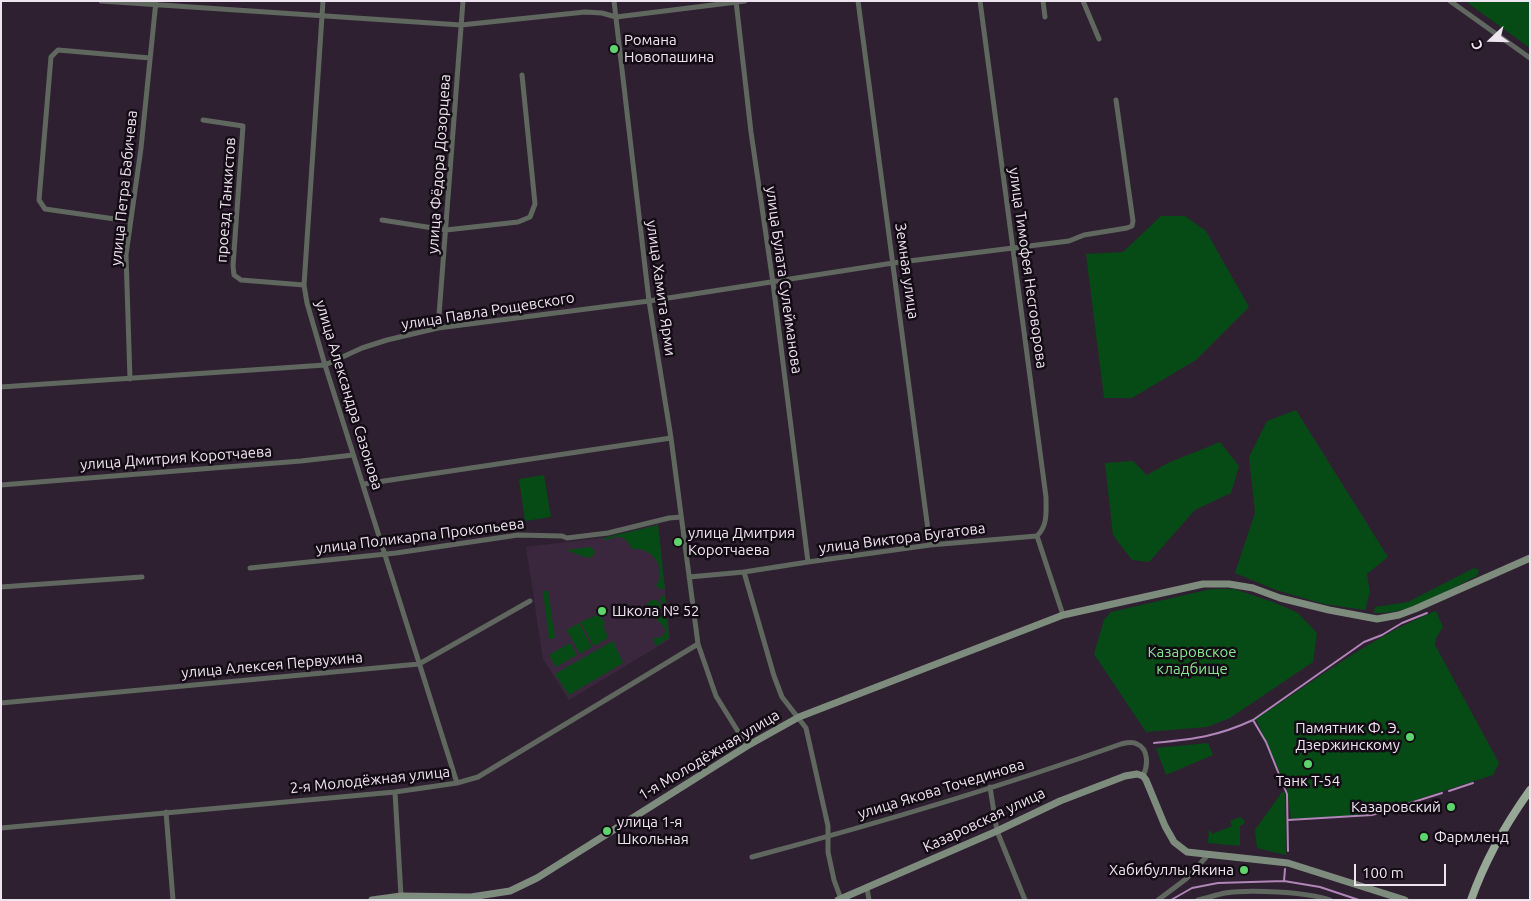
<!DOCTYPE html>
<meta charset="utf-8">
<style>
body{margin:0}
#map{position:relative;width:1531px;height:901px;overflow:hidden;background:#2e2031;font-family:Ubuntu,sans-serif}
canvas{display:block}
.frame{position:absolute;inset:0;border:2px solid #eee4f0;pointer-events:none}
.north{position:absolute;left:1466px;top:15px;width:50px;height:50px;-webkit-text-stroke:4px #130c14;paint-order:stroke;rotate:249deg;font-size:14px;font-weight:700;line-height:20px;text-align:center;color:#eee4f0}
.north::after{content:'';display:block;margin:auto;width:18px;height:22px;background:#eee4f0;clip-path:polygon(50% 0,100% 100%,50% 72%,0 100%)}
.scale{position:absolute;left:1354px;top:864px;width:92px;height:22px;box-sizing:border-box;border:2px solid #eee4f0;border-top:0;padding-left:6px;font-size:15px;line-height:18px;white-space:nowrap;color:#eee4f0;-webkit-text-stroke:4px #130c14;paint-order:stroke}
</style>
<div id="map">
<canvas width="1531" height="901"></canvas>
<div class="frame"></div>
<div class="north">С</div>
<div class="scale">100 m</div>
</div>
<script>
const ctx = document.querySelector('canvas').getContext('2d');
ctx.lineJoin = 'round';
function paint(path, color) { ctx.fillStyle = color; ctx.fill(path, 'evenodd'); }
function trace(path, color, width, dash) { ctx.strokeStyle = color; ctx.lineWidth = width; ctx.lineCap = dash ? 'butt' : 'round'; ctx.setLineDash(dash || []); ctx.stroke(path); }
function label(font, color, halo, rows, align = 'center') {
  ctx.font = font + ' Ubuntu,sans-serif'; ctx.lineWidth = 5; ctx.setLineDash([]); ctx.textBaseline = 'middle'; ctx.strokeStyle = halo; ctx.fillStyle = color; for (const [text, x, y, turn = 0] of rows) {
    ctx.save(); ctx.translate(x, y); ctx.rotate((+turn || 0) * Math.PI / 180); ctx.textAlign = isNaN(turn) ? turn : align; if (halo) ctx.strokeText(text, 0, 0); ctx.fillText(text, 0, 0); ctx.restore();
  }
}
paint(new Path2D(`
 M658,524L670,639L569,700L543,659L526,547L609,537Z`), '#3a273d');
paint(new Path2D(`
 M1465,1H1530V48Z
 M1161,216H1185L1206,231L1249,307L1196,360L1132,398H1104L1086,254L1123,252Z
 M1296,410L1388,557L1367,574L1370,592L1365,610L1324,604L1276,590L1235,573L1255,513L1249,457L1267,421Z
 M1220,442L1239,466L1231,493L1195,510L1149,562L1132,560L1113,535L1105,463L1133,461L1147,475L1168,463Z
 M544,475L551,517L525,521L519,479Z
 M658,525L665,589H661L656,586C668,569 653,547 632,549C627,537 617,533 607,541L603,538Z
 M590,547L594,550V555L588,558L566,550Z
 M1474,568L1479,570L1477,576C1445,591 1411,615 1374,613L1375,607L1408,602Z
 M1211,589H1234L1273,602L1298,613L1317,633L1313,662L1230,718L1207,727L1146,732L1094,654L1104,620L1111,612Z
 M543,591H548L555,638L549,639Z
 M661,596H665L669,638L656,646L653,639L655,637L657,638L663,636L666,631L663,625L660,623L656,618L660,617L664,612V604L660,600Z
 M647 607a7 7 0 1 1 14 0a7 7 0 1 1-14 0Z
 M1436,611L1443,627L1436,638L1435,645L1499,763L1493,775L1369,815L1291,819L1287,789L1256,719C1315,681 1370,637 1436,611Z
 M600,614L605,623L603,625L608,638L594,646L580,622Z
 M579,623L592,647L580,654L567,630Z
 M613,641L623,663L569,695L555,674Z
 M570,643L577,655L556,667L549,655Z
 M1208,743L1213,755L1166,775L1156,748Z
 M1282,792L1285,793L1286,855L1257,848L1255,830Z
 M1240,817L1244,820L1245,823L1240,826V846L1208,843L1209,831L1210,830L1212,834L1232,826L1230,821Z`), '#064b15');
trace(new Path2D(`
 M1154,743C1194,739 1216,737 1253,720
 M1449,791L1473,783
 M1288,820L1372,815L1442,793
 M1288,851L1287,794L1266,742L1253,720L1364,642L1382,635L1402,623L1427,613
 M1284,881L1285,869
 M1171,900L1192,888L1218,883L1284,881L1320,887L1359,900`), '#b085b7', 2);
trace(new Path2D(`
 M101,1L461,25L585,12L602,13L616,17L745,1
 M323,1L304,285L307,303L325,365L457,783
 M614,1L649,301L671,438L698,644L716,696L747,746
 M736,1L751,132L773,283L808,562
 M858,1L930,545
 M980,1L1046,497C1046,512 1048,525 1037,536
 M1043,1L1045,17
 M1083,1L1099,39
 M1450,1L1530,58
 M203,120L243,126L233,266L234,275L241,280L304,285
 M382,220L446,230L518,222L530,217L535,204L522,75
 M129,221L45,209L39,200L51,57L58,50L150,58
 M438,328L463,1
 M130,379L126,255L141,148L156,1
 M1,387L325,365L362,348L387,340L438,328L649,301L893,263L1069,241L1084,235L1127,228L1132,226L1133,221L1116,100
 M364,484L671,438
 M1,485L301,461L353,455
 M1037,536L1063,615
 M250,568L396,553L518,535L562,536L567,538L608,533L669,518L681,517
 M744,572L774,676L782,697L806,728L828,826V852L834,880L841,899
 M689,577L744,572L808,562L930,545L1037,536
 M1,587L142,577
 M1,703L419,664L530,601
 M990,787L997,831L1025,900
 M395,792L401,896
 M166,812L173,900
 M1,828L395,792L457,783L478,777L698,644
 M752,857C876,824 1000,787 1121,744C1126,743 1132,741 1137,744C1149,749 1148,766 1143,776
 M867,888L869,900
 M1158,900L1186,879L1208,855
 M1198,900C1207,898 1216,895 1225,893C1249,889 1307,892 1330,900`), '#5f675f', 5);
trace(new Path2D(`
 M372,900L401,896L471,897L510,891L537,878L747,746L799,717L1063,615L1203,584H1229L1253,588L1280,598L1329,610L1377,619L1399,615L1415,609L1530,558
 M838,900L997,831L1060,801L1125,776L1137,774L1143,776L1146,780L1165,826L1174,842L1187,852L1288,863L1405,900`), '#7e8c7e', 7);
trace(new Path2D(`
 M1471,900C1485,860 1505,825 1530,790`), '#97a897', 8);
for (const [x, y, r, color] of [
 [614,49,5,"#5ed56c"],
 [678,542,5,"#5ed56c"],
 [602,611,5,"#5ed56c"],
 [1410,737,5,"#5ed56c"],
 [1308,764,5,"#5ed56c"],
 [1451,807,5,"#5ed56c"],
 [607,831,5,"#5ed56c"],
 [1424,837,5,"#5ed56c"],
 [1244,870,5,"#5ed56c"]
]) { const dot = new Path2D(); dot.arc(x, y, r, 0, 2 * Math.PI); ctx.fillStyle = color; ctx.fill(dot); trace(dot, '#130c14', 2); }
label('15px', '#eee4f0', '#130c14', [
 ["Романа",624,40],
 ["Новопашина",624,57],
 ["улица Дмитрия",688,533],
 ["Коротчаева",688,550],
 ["Школа № 52",612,611],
 ["Памятник Ф. Э.",1400,728,"right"],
 ["Дзержинскому",1400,745,"right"],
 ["Танк Т-54",1308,781,"center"],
 ["Казаровский",1441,807,"right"],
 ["улица 1-я",617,822],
 ["Школьная",617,839],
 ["Фармленд",1434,837],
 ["Хабибуллы Якина",1234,870,"right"]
], 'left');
label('15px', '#eee4f0', '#130c14', [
 ["улица Фёдора Дозорцева",439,164,-86],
 ["улица Петра Бабичева",124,188,-84],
 ["проезд Танкистов",226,200,-86],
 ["улица Тимофея Несговорова",1028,268,82],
 ["Земная улица",907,271,82],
 ["улица Булата Сулейманова",784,280,82],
 ["улица Хамита Ярми",661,288,82],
 ["улица Павла Рощевского",488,311,-9],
 ["улица Александра Сазонова",349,395,73],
 ["улица Дмитрия Коротчаева",176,458,-4],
 ["улица Поликарпа Прокопьева",420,536,-7],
 ["улица Виктора Бугатова",902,538,-7],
 ["улица Алексея Первухина",272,665,-5],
 ["1-я Молодёжная улица",709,755,-31],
 ["2-я Молодёжная улица",370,780,-6],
 ["улица Якова Точединова",941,789,-17],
 ["Казаровская улица",984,820,-25]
]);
label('15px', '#88e58f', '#130c14', [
 ["Казаровское",1192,652],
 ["кладбище",1192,669]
]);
</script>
